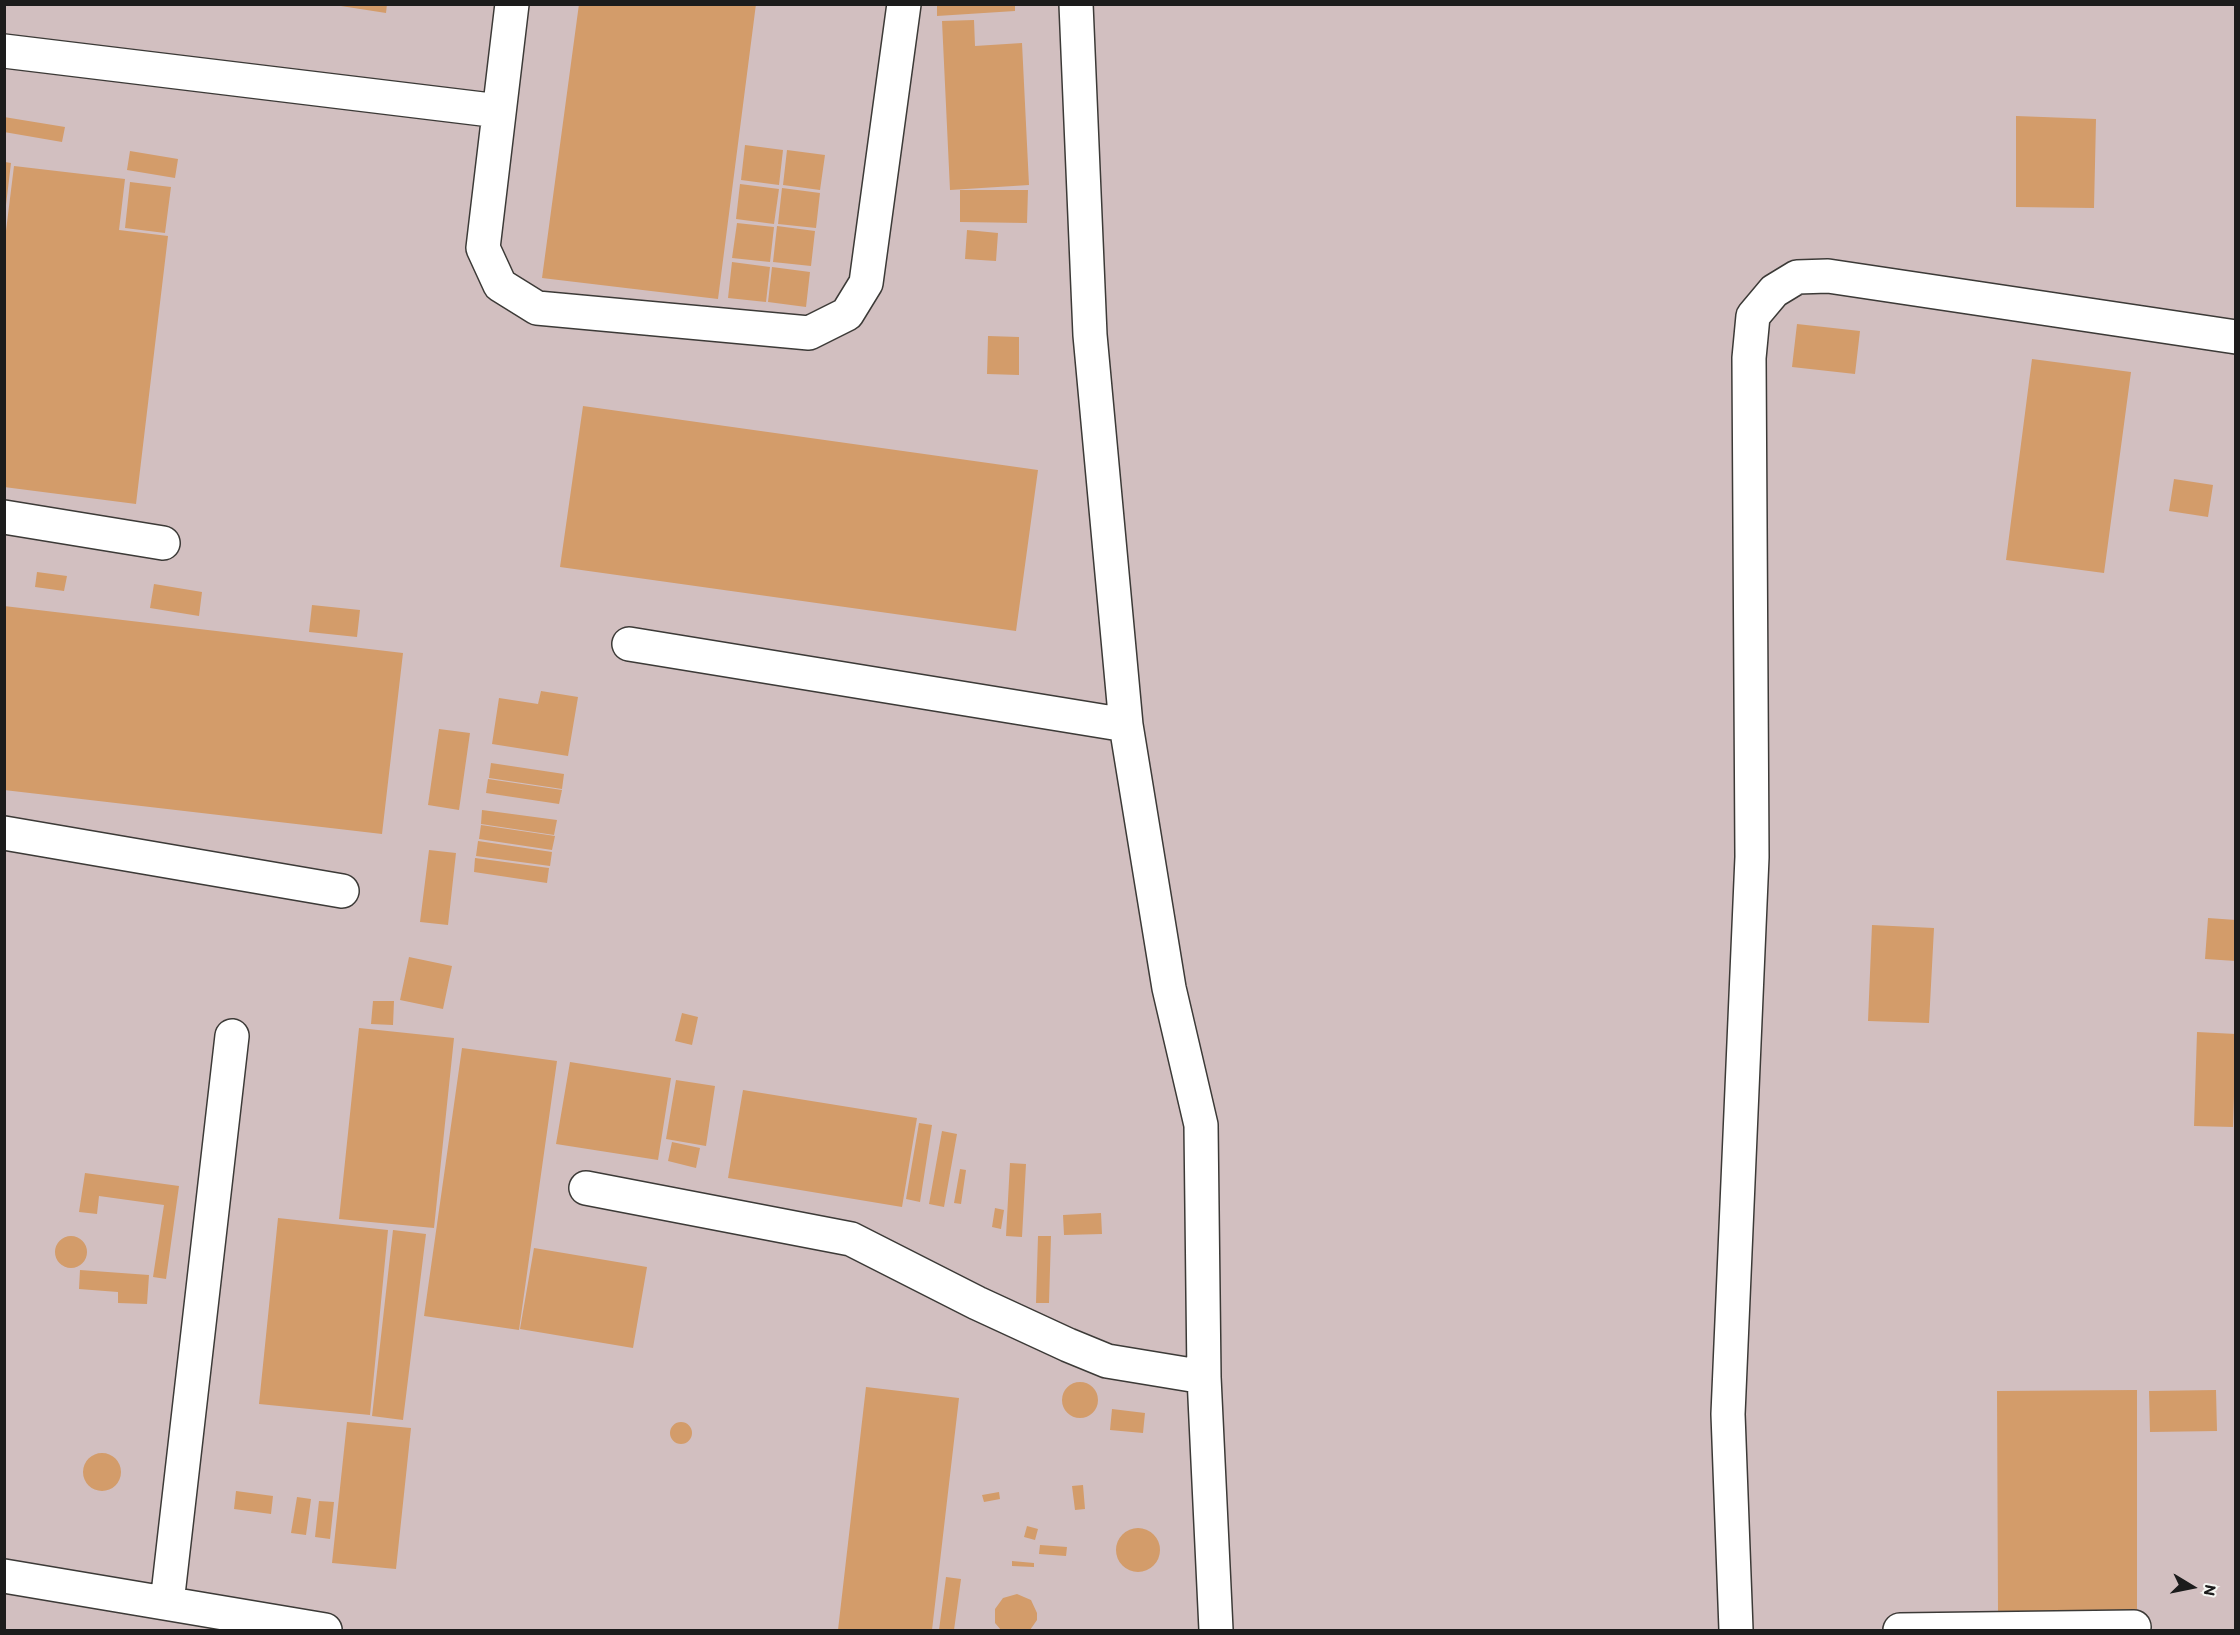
<!DOCTYPE html>
<style>
body{margin:0}
#map{position:relative;width:2240px;height:1635px;overflow:hidden;background:#f1e7d1;font-family:Itim,sans-serif}
canvas{display:block}
.frame{position:absolute;inset:0;border:6px solid #1c1c1c;pointer-events:none}
.north{position:absolute;left:2162px;top:1557px;width:60px;height:60px;-webkit-text-stroke:4px #f6f6f2;paint-order:stroke;rotate:100deg;font-size:16px;font-weight:700;line-height:24px;text-align:center;color:#1c1c1c}
.north::after{content:'';display:block;margin:auto;width:21px;height:27px;background:#1c1c1c;clip-path:polygon(50% 0,100% 100%,50% 72%,0 100%)}
</style>
<div id="map">
<canvas width="2240" height="1635"></canvas>
<div class="frame"></div>
<div class="north">N</div>
</div>
<script>
const ctx = document.querySelector('canvas').getContext('2d');
ctx.lineJoin = 'round';
function paint(path, color) { ctx.fillStyle = color; ctx.fill(path, 'evenodd'); }
function trace(path, color, width, dash) { ctx.strokeStyle = color; ctx.lineWidth = width; ctx.lineCap = dash ? 'butt' : 'round'; ctx.setLineDash(dash || []); ctx.stroke(path); }
paint(new Path2D(`
 M5,5H2235V1630H5Z`), '#d2bfc0');
paint(new Path2D(`
 M328,4H387L386,13Z
 M579,4H756L718,299L542,278Z
 M937,4H1015V11L937,16Z
 M974,20L975,46L1022,43L1029,185L950,190L942,21Z
 M2016,116L2096,119L2094,208L2016,207Z
 M4,117L65,127L62,142L4,132Z
 M745,145L783,150L779,185L741,180Z
 M787,150L825,155L820,190L783,185Z
 M130,151L178,159L175,178L127,170Z
 M5,162L11,163L6,205H5Z
 M14,166L125,179L119,230L168,236L136,504L4,487V247Z
 M130,182L171,187L165,233L125,228Z
 M740,184L779,189L774,224L736,219Z
 M782,188L820,193L816,228L778,224Z
 M960,190H1028L1027,223L960,222Z
 M737,223L774,227L770,262L732,258Z
 M777,226L815,231L811,266L773,262Z
 M967,230L998,233L996,261L965,259Z
 M732,262L770,267L766,302L728,298Z
 M772,267L810,272L806,307L768,302Z
 M1797,324L1860,331L1855,374L1792,367Z
 M988,336L1019,337V375L987,374Z
 M2032,359L2131,372L2104,573L2006,560Z
 M583,406L1038,470L1016,631L560,567Z
 M2174,479L2213,485L2208,517L2169,511Z
 M37,572L67,576L64,591L35,587Z
 M154,584L202,592L199,616L150,608Z
 M312,605L360,610L357,637L309,632Z
 M4,606L403,653L382,834L4,790Z
 M541,691L578,697L568,756L492,744L499,698L538,704Z
 M439,729L470,733L459,810L428,805Z
 M491,763L564,774L562,789L489,778Z
 M488,779L562,790L559,804L486,793Z
 M482,810L557,820L554,835L481,824Z
 M481,825L555,836L552,850L479,839Z
 M478,841L552,852L550,866L476,856Z
 M429,850L456,853L448,925L420,922Z
 M475,858L549,868L547,883L474,872Z
 M2208,918L2236,920V961L2205,959Z
 M1872,925L1934,928L1929,1023L1868,1021Z
 M409,957L452,966L443,1009L400,1000Z
 M373,1001H394L393,1025L371,1024Z
 M682,1013L698,1017L692,1045L675,1041Z
 M359,1028L454,1038L434,1228L339,1219Z
 M2197,1032L2236,1034L2233,1127L2194,1126Z
 M462,1048L557,1061L519,1330L424,1316Z
 M570,1062L671,1078L658,1160L556,1144Z
 M676,1080L715,1086L706,1146L666,1139Z
 M743,1090L917,1118L902,1207L728,1178Z
 M919,1123L932,1125L920,1202L906,1199Z
 M942,1131L957,1134L944,1207L929,1204Z
 M672,1142L700,1148L696,1168L668,1161Z
 M1010,1163L1026,1164L1022,1237L1006,1236Z
 M960,1169L966,1170L961,1204L954,1203Z
 M85,1173L179,1186L166,1279L153,1277L164,1205L99,1196L97,1214L79,1212Z
 M995,1208L1004,1210L1001,1229L992,1227Z
 M1101,1213L1102,1234L1064,1235L1063,1215Z
 M278,1218L388,1230L370,1415L259,1404Z
 M393,1230L426,1234L403,1420L372,1416Z
 M1038,1236H1051L1049,1303H1036Z
 M55 1252a16 16 0 1 1 32 0a16 16 0 1 1-32 0Z
 M534,1248L647,1267L633,1348L520,1329Z
 M80,1270L149,1275L147,1304L118,1303V1292L79,1289Z
 M1062 1400a18 18 0 1 1 36 0a18 18 0 1 1-36 0Z
 M866,1387L959,1398L932,1630H838Z
 M2137,1390V1611H1998L1997,1391Z
 M2216,1390L2217,1431L2150,1432L2149,1391Z
 M1112,1409L1145,1413L1143,1433L1110,1430Z
 M347,1422L411,1428L396,1569L332,1563Z
 M670 1433a11 11 0 1 1 22 0a11 11 0 1 1-22 0Z
 M83 1472a19 19 0 1 1 38 0a19 19 0 1 1-38 0Z
 M1083,1485L1085,1509L1075,1510L1072,1486Z
 M236,1491L273,1496L271,1514L234,1509Z
 M999,1492L1000,1499L984,1502L982,1495Z
 M297,1497L311,1499L306,1535L291,1533Z
 M319,1501L334,1502L330,1539L315,1537Z
 M1027,1526L1038,1529L1035,1540L1024,1537Z
 M1116 1550a22 22 0 1 1 44 0a22 22 0 1 1-44 0Z
 M1040,1545L1067,1547L1066,1556L1039,1554Z
 M1012,1561L1034,1563V1567L1012,1566Z
 M946,1577L961,1579L954,1630H939Z
 M1017,1594L1031,1600L1037,1613V1620L1030,1630H1001L995,1623V1609L1003,1598Z`), '#d39c6a');
const minor = new Path2D(`
 M512,4L483,248L500,285L537,308L809,333L847,314L866,283L904,4
 M1076,4L1090,335L1126,725L1169,988L1201,1125L1204,1377L1216,1630
 M4,51L499,111
 M4,517L163,543
 M629,644L1126,725
 M4,833L342,891
 M586,1188L851,1239L977,1303L1068,1345L1107,1361L1204,1377
 M4,1576L325,1630
 M167,1603L232,1036
 M1736,1630L1728,1414L1752,857L1749,358L1753,316L1774,291L1797,277L1828,276L2236,337
 M1900,1630L2134,1627`);
trace(minor, '#3c3a37', 36);
trace(minor, '#fff', 33);
</script>
